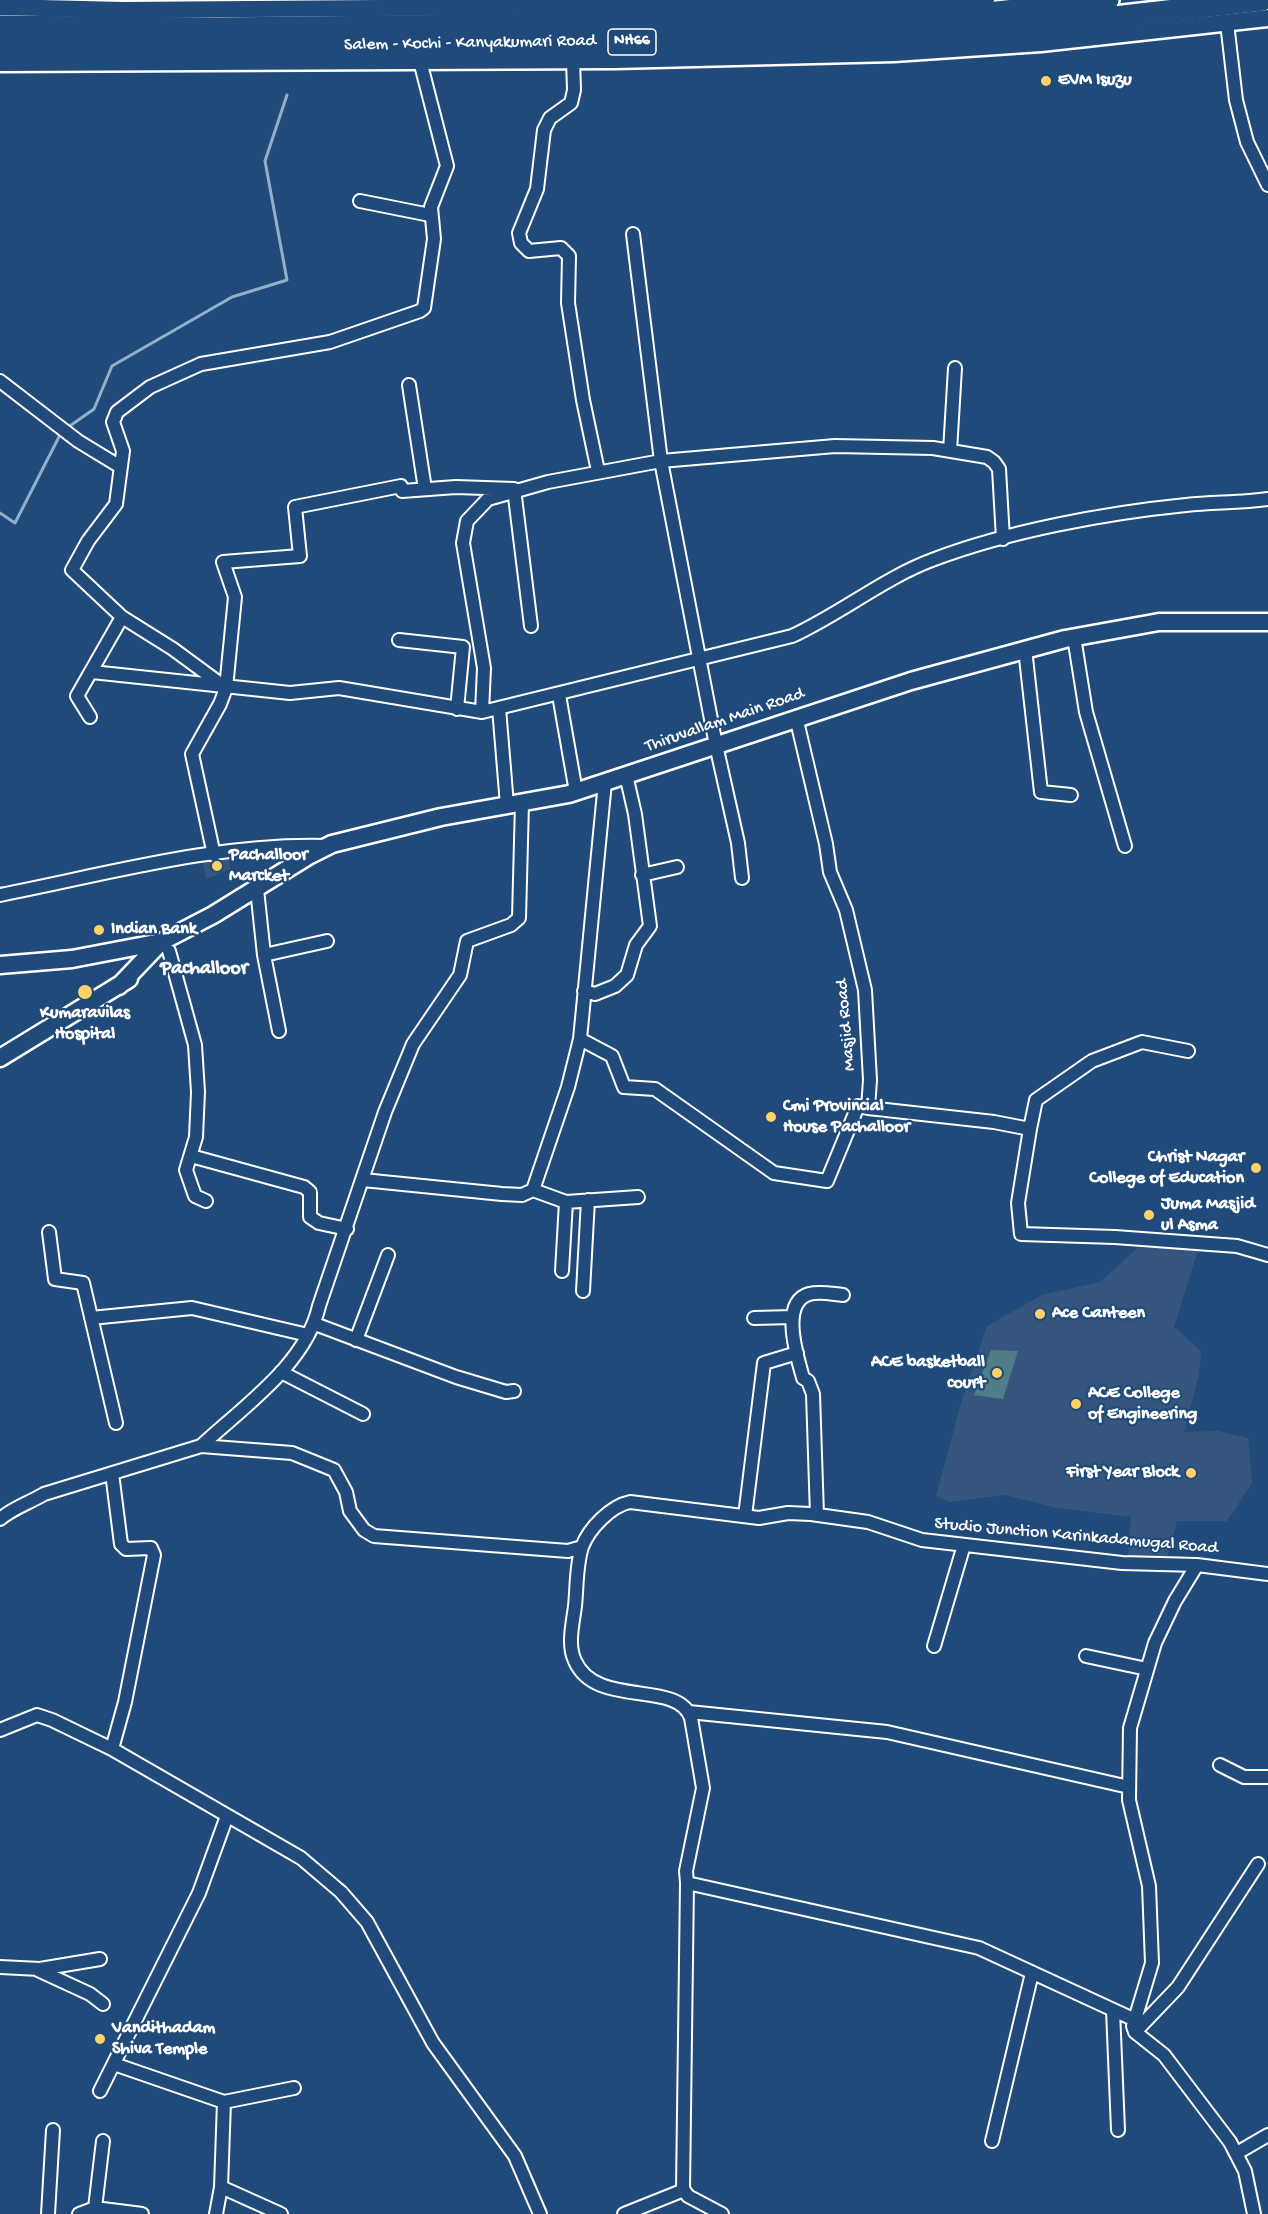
<!DOCTYPE html>
<style>
body{margin:0}
canvas{display:block;background:#1f4a7a}
</style>
<canvas width="1268" height="2214"></canvas>
<script>
const ctx = document.querySelector('canvas').getContext('2d');
ctx.lineJoin = 'round';
function paint(path, color) { ctx.fillStyle = color; ctx.fill(path, 'evenodd'); }
function trace(path, color, width, dash) { ctx.strokeStyle = color; ctx.lineWidth = width; ctx.lineCap = dash ? 'butt' : 'round'; ctx.setLineDash(dash || []); ctx.stroke(path); }
function label(font, color, halo, rows, align = 'center') {
  ctx.font = font + ' "Gochi Hand",sans-serif'; ctx.lineWidth = 4.5; ctx.setLineDash([]); ctx.textBaseline = 'middle'; ctx.strokeStyle = halo; ctx.fillStyle = color; for (const [text, x, y, turn = 0] of rows) {
    ctx.save(); ctx.translate(x, y); ctx.rotate((+turn || 0) * Math.PI / 180); ctx.textAlign = isNaN(turn) ? turn : align; if (halo) ctx.strokeText(text, 0, 0); ctx.fillText(text, 0, 0); ctx.restore();
  }
}
paint(new Path2D(`
 M228,855L231,869L206,879L203,862Z
 M1139,1247L1198,1250L1174,1327L1201,1351L1199,1374L1184,1432L1218,1431L1248,1438L1252,1483L1227,1521H1177L1167,1559L1128,1557L1131,1517L1057,1508L1005,1495L949,1502L936,1496L963,1396L987,1326L1042,1295L1100,1282Z`), '#365680');
paint(new Path2D(`
 M991,1350L1018,1351L1003,1399L974,1395Z`), '#507e88');
trace(new Path2D(`
 M67,428L94,409L112,366L232,297L287,280L265,161L287,95
 M0,513L15,523L62,431`), '#92afca', 3);
const street = new Path2D(`
 M1227,23L1236,100L1247,142L1268,185
 M573,60L574,90L571,103L550,118L544,130L537,189L519,233L521,243L529,251L561,248L569,256L568,303L583,400L598,471
 M360,201L430,215
 M633,234L661,461L716,745L738,843L742,878
 M0,381L78,441L119,466
 M409,385L425,489
 M950,451L955,368
 M1074,637L1086,712L1125,846
 M399,640L463,647L457,709
 M1025,649L1041,792L1071,795
 M92,672L290,693L339,688L482,712L484,668L463,543L467,521L488,499L548,482L661,461L835,446L933,448L987,457L994,462L999,469L1003,539
 M226,688L235,597L223,562L300,556L295,507L401,486L402,491L456,487L514,489L531,626
 M559,695L576,792
 M499,708L507,805
 M482,712L792,636C840,614 884,578 932,560C1008,531 1106,513 1186,505C1213,502 1241,503 1268,499
 M90,717L77,696L122,617
 M796,717L826,844L830,872L846,910L865,990L870,1080L868,1108L994,1122L1030,1129L1018,1203L1021,1234L1115,1237L1237,1246L1268,1255
 M214,855L192,754L220,704L226,688L173,649L122,617L72,570L88,541L116,504L123,451L113,422L117,412L150,387L201,364L330,342L420,311L424,308L434,239L431,207L447,166L420,61
 M642,875L677,867
 M257,889L264,955L279,1031
 M0,895C107,874 216,843 326,846
 M169,951L195,1045L198,1092L196,1137L186,1170L195,1196L206,1201
 M264,955L327,941
 M584,991L595,994L615,986L627,975L636,945L650,926L635,814L626,775
 M580,1039L612,1056L624,1087L655,1089L774,1173L827,1181L858,1106L868,1108
 M1030,1129L1036,1100L1092,1061L1142,1042L1188,1051
 M191,1156L304,1187L310,1192V1217L319,1223L347,1229
 M363,1180L502,1194L522,1195L533,1190L568,1087L580,1039L605,782
 M533,1190L566,1202L638,1197
 M49,1232L55,1279L83,1283L116,1423
 M562,1271L566,1202
 M583,1291L588,1200
 M91,1318L192,1308L308,1335
 M754,1318L793,1317
 M315,1324L456,1377L506,1392L514,1391
 M356,1340L388,1255
 M281,1372L363,1414
 M201,1446C244,1406 306,1364 319,1306L385,1112L413,1044L460,975L467,941L511,925L519,918L522,803
 M817,1515L813,1394L808,1381L803,1378C798,1359 779,1303 809,1294C820,1291 832,1294 843,1295
 M745,1516L764,1363L797,1353
 M0,1519C13,1508 29,1503 44,1494L201,1446L292,1453L334,1470L346,1492L350,1511L364,1530L374,1536L568,1551L582,1547
 M1197,1565L1175,1601L1155,1643L1130,1728L1129,1800L1149,1886L1152,1963L1133,2026L1135,2032L1164,2055L1230,2142L1245,2171L1254,2214
 M934,1646L964,1545
 M1086,1656L1147,1669
 M689,1712L887,1732L1129,1787
 M0,1730L37,1715L52,1720L112,1749L301,1858L341,1892L367,1922L433,2043L515,2156L540,2214
 M112,1749L125,1702L154,1555L151,1548L126,1549L121,1544L112,1473
 M1220,1765L1244,1777H1268
 M687,1883L683,2189L688,2196L722,2214
 M0,1967L40,1969L100,1959
 M38,1970L90,1994L103,2004
 M1113,2010L1118,2130
 M1133,2019L979,1948L687,1883L686,1871L703,1788L691,1718C678,1679 596,1709 575,1661C567,1645 573,1623 575,1606C577,1588 576,1565 582,1547C589,1528 611,1506 630,1502L759,1518L788,1513L811,1514L868,1522L922,1540L1122,1563L1197,1565L1268,1574
 M1135,2032L1178,1987L1258,1864
 M114,2064L224,2102L221,2187L216,2214
 M100,2091L199,1893L227,1816
 M224,2102L294,2088
 M992,2141L1032,1973
 M1237,2153L1268,2135
 M221,2187L281,2214
 M95,2208L103,2141
 M48,2214L53,2130
 M79,2214L95,2208L142,2214
 M624,2214L684,2190`);
const secondary = new Path2D(`
 M0,7L123,10L890,4L986,0
 M0,63L616,60L894,53L1041,43L1268,18
 M0,965L72,959L161,942
 M119,986L161,942L213,915L310,855L332,844L441,817L569,794L911,681L1065,639L1159,622H1268
 M0,1058L129,979`);
const highway = new Path2D(`
 M0,26L216,28L922,20L1108,0
 M0,45L216,47L923,39L1262,0`);
trace(street, '#fff', 16);
trace(secondary, '#fff', 21);
trace(highway, '#fff', 26);
trace(street, '#1f4a7a', 12);
trace(secondary, '#1f4a7a', 16);
trace(highway, '#1f4a7a', 21);
for (const [x, y, r, color] of [
 [1046,81,6,"#ffd166"],
 [217,866,6,"#ffd166"],
 [99,930,6,"#ffd166"],
 [85,992,8,"#ffd166"],
 [771,1117,6,"#ffd166"],
 [1256,1168,6,"#ffd166"],
 [1149,1215,6,"#ffd166"],
 [1040,1314,6,"#ffd166"],
 [997,1373,6,"#ffd166"],
 [1076,1404,6,"#ffd166"],
 [1191,1473,6,"#ffd166"],
 [100,2039,6,"#ffd166"]
]) { const dot = new Path2D(); dot.arc(x, y, r, 0, 2 * Math.PI); ctx.fillStyle = color; ctx.fill(dot); trace(dot, '#1f4a7a', 2); }
for (const [x, y, w] of [
 [632,42,48]
]) { const box = new Path2D(); box.roundRect(x - w / 2, y - 13, w, 26, 4.5); ctx.fillStyle = '#1f4a7a'; ctx.fill(box); trace(box, '#fff', 1.5); }
label('bold 16px', '#fff', null, [
 ["NH66",632,42]
]);
label('18px', '#fff', '#1f4a7a', [
 ["Salem - Kochi - Kanyakumari Road",470,44,-1],
 ["Thiruvallam Main Road",725,721,-19],
 ["Masjid Road",847,1025,-95],
 ["Studio Junction Karinkadamugal Road",1076,1537,5]
]);
label('bold 18px', '#fff', '#1f4a7a', [
 ["EVM Isuzu",1058,81],
 ["Pachalloor",229,856],
 ["Marcket",229,877],
 ["Indian Bank",111,930],
 ["Kumaravilas",85,1014,"center"],
 ["Hospital",85,1035,"center"],
 ["Cmi Provincial",783,1107],
 ["House Pachalloor",783,1128],
 ["Christ Nagar",1244,1158,"right"],
 ["College of Education",1244,1179,"right"],
 ["Juma Masjid",1161,1205],
 ["ul Asma",1161,1226],
 ["Ace Canteen",1052,1314],
 ["ACE basketball",985,1363,"right"],
 ["court",985,1384,"right"],
 ["ACE College",1088,1394],
 ["of Engineering",1088,1415],
 ["First Year Block",1179,1473,"right"],
 ["Vandithadam",112,2029],
 ["Shiva Temple",112,2050]
], 'left');
label('bold 20px', '#fff', '#1f4a7a', [
 ["Pachalloor",204,970]
]);
</script>
